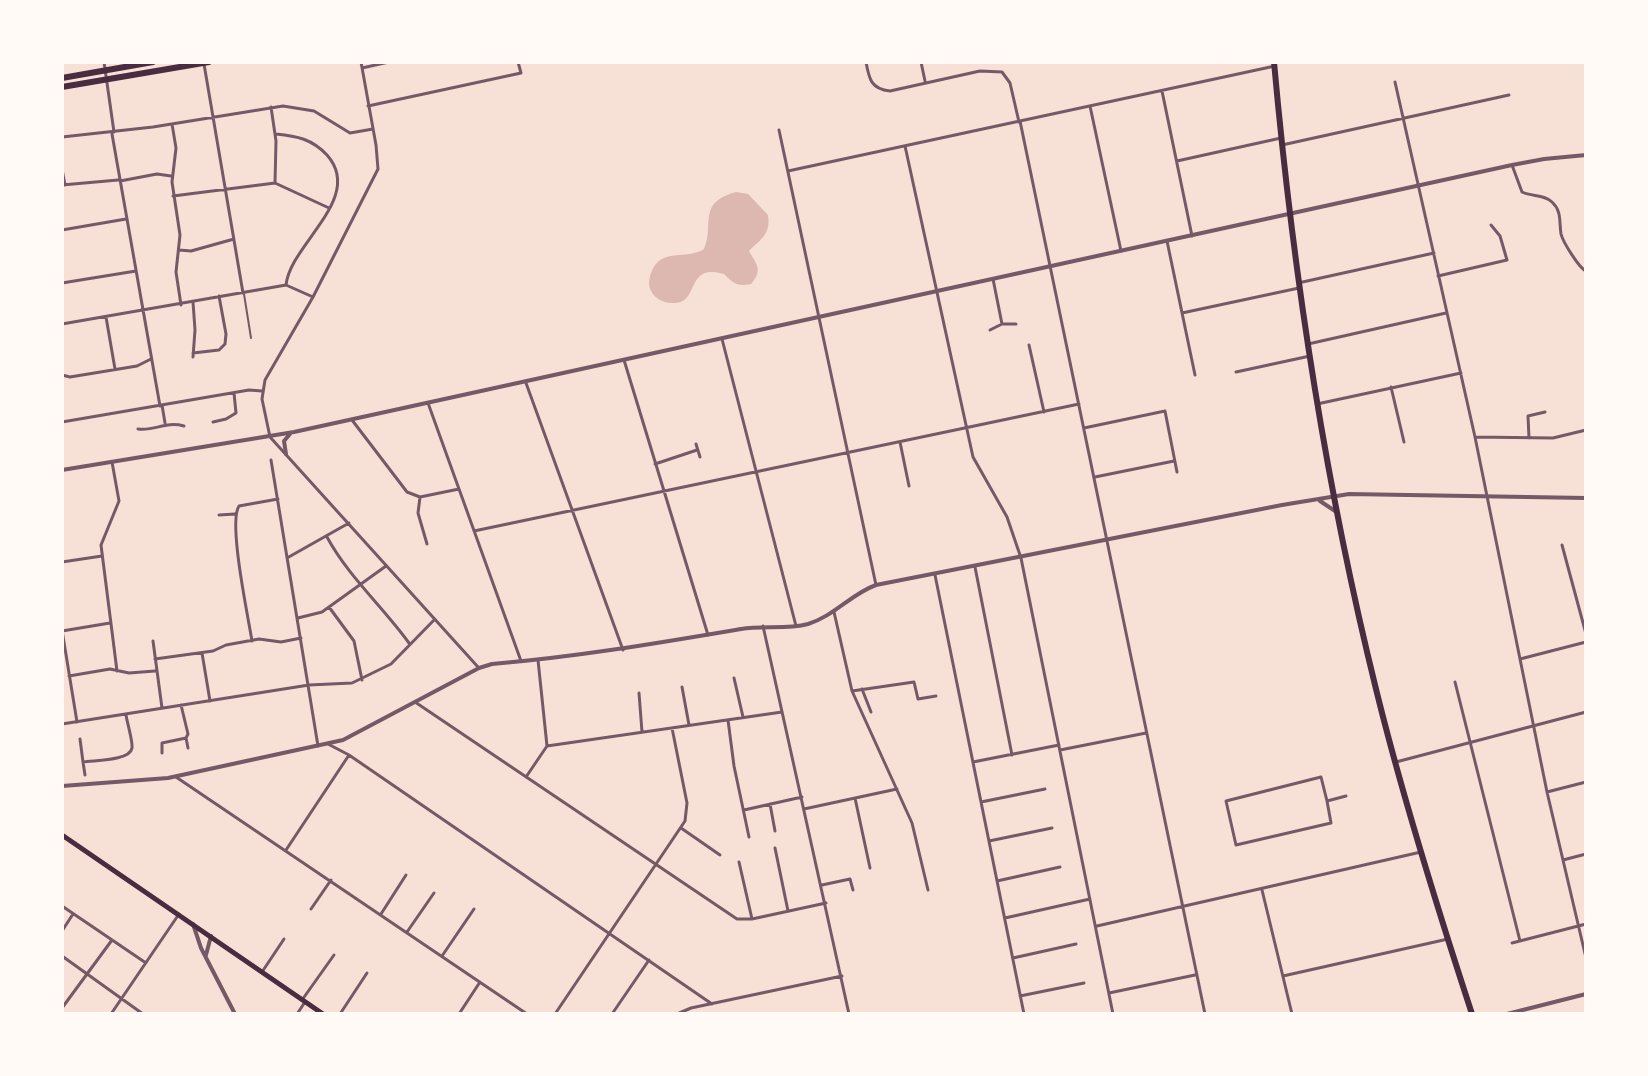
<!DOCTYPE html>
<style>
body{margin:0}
#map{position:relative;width:1648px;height:1076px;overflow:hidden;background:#f7e1d7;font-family:"PT Sans Narrow",sans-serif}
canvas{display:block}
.frame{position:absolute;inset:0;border:64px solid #fffaf5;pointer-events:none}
</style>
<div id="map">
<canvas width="1648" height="1076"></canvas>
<div class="frame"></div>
</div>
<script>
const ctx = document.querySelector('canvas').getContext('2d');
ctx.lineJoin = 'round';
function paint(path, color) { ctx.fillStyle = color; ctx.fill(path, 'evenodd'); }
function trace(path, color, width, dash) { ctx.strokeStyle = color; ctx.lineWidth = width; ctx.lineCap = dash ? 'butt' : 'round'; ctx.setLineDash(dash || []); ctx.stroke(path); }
paint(new Path2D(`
 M736,192L748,194L768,215C771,234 761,239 749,251C757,265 763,270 751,284C737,287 733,283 724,274C684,262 701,305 672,303C664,303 655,299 651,291C648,285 649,279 651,273C661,246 686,261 704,249C715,225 696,203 736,192Z`), '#dcb8b0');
trace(new Path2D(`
 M244,294L251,338`), '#755966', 2);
trace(new Path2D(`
 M104,62L114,132
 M361,62L376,145L378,169L313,297L265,380L262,399L270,437L478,667
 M866,62C869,79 871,89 890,91L980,71L1002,72L1010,83L1019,122
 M921,62L925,81
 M204,64L243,293
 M362,68L389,62
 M1395,82L1475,437L1547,792L1586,958
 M1162,91L1192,236
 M368,106L521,73L518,62
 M1090,106L1121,251
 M271,107L276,141L275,183
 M1020,121L1205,1014
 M172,124L176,148L172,182L180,235L176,272L181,305
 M779,130L876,585
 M112,134L160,406
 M276,134C297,136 312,139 327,155C365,198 290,244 286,285
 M62,137L153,127L283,106L314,111L350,133L373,129
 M1282,145L1509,95
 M905,146L973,457L1007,517L1021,558L1113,1014
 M1177,161L1281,138
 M1512,165L1522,192C1532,197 1544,194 1552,202C1562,211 1559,222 1561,234C1563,242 1579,268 1586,271
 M62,169L65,185
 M788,171L1275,66
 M120,181L157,174L171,176
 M62,185L118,180
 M173,196L275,183L329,208
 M62,230L126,219
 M1167,241L1195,375
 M179,250L191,251L234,239
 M1438,276L1507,260L1500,236L1491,225
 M993,279L1002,324
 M62,283L136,271
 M1298,283L1434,253
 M1182,313L1299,288
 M106,317L115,369
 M62,324L286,285L313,297
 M990,330L1002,324H1016
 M722,339L796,626
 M1308,344L1446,313
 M1029,345L1044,412
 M193,353L219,350L225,344L226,334L219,296
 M193,357L195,330L193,302
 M624,360L708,635
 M1236,372L1310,356
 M62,375L70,377L137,366L151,359
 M526,383L623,650
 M1391,387L1404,442
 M428,403L521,661
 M1317,404L1461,373
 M162,405L165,423
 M352,420L407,492L420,497L459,489
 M62,422L249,390L262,391
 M213,422L226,419L236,413L234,393
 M1084,428L1165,411L1177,472
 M138,429C156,431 165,421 184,426
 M1475,437L1553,438L1586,430
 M1529,438L1528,416L1545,412
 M900,442L909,486
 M696,444L700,457
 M271,460L318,746
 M112,462L119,501L101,545L117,671
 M655,464L697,450
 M1095,477L1174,461
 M420,497L418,513L427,544
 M219,515L235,514
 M474,531L1079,404
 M327,537C348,576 383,607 409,643
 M1562,545L1586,634
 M287,558L349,523
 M62,562L102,556
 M975,567L1012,755
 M935,575L1024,1014
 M329,607L354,641L362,680
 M834,612L852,691L912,823L928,890
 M298,618L322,612L386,566
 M763,626L849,1014
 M62,630L77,722
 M62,631L110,623
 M153,641L162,708
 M252,641C248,616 228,522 239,506L278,499
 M202,653L210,701
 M155,659L213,651L226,645L259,639L281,642L301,638
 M1520,659L1586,642
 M538,660L547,746
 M69,676L110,669L129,673L155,671
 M734,678L743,717
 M1455,682L1520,941
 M682,687L689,725
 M862,689L871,712
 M852,691L914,682L918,699L936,696
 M639,693L642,732
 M415,702L737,919H752L826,903
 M728,720L734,766L749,837
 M62,724L309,685L352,683L391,664L435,619
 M186,738L188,748
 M80,739L83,762C94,760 130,761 132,748C133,742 127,722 126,715
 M328,744L349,755L712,1004
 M1060,750L1146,733
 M162,753V743L186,738L188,734L181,705
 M83,762L85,775
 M973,762L1059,745
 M1396,762L1586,712
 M176,777L527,1014
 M526,777L547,746L782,712
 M1547,792L1586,782
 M855,798L870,868
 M1327,801L1321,777L1226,801L1236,845L1331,823L1327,801L1346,796
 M981,802L1045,789
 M770,804L775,831
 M804,809L897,789
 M744,810L802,797
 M681,828L720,855
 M989,841L1052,828
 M775,848L788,911
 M286,850L349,755
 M1563,860L1586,854
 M739,862L752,919
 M997,881L1060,867
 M822,885L850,879L853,890
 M1262,890L1292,1014
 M62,906L146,963
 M311,909L331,880
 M381,914L406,875
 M1005,918L1090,899
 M1097,926L1421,852
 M62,931L73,914
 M407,932L434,893
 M1512,943L1586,924
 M62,956L143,1014
 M442,956L474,909
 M1013,958L1076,944
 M262,972L284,939
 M1283,976L1448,939
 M1109,993L1195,975
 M1020,996L1084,983
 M302,1000L334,955
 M62,1008L112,940
 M111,1014L179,914
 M297,1014L305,1002
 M340,1014L367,973
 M459,1014L480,982
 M555,1014L685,821L687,803L672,728
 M612,1014L649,960
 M677,1014L691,1008L842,976`), '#755966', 3);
trace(new Path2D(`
 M286,454L284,441L290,434
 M62,470L294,432L1512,165L1544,159L1586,155
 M1320,501L1335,511
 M62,786L168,778L343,740L479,668L492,664C576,657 658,643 741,629C762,625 786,630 808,624C834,616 851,594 876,585L1282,505L1349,494L1586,498
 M193,924L201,948L235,1014
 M206,955L211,936
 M1507,1014L1586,994`), '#755966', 4);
trace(new Path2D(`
 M62,835L323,1014`), '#4a2c40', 5);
trace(new Path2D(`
 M1274,62C1293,273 1325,483 1376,689C1403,799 1437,907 1472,1014
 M62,78L153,62
 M62,87L209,62`), '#4a2c40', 6);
</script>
